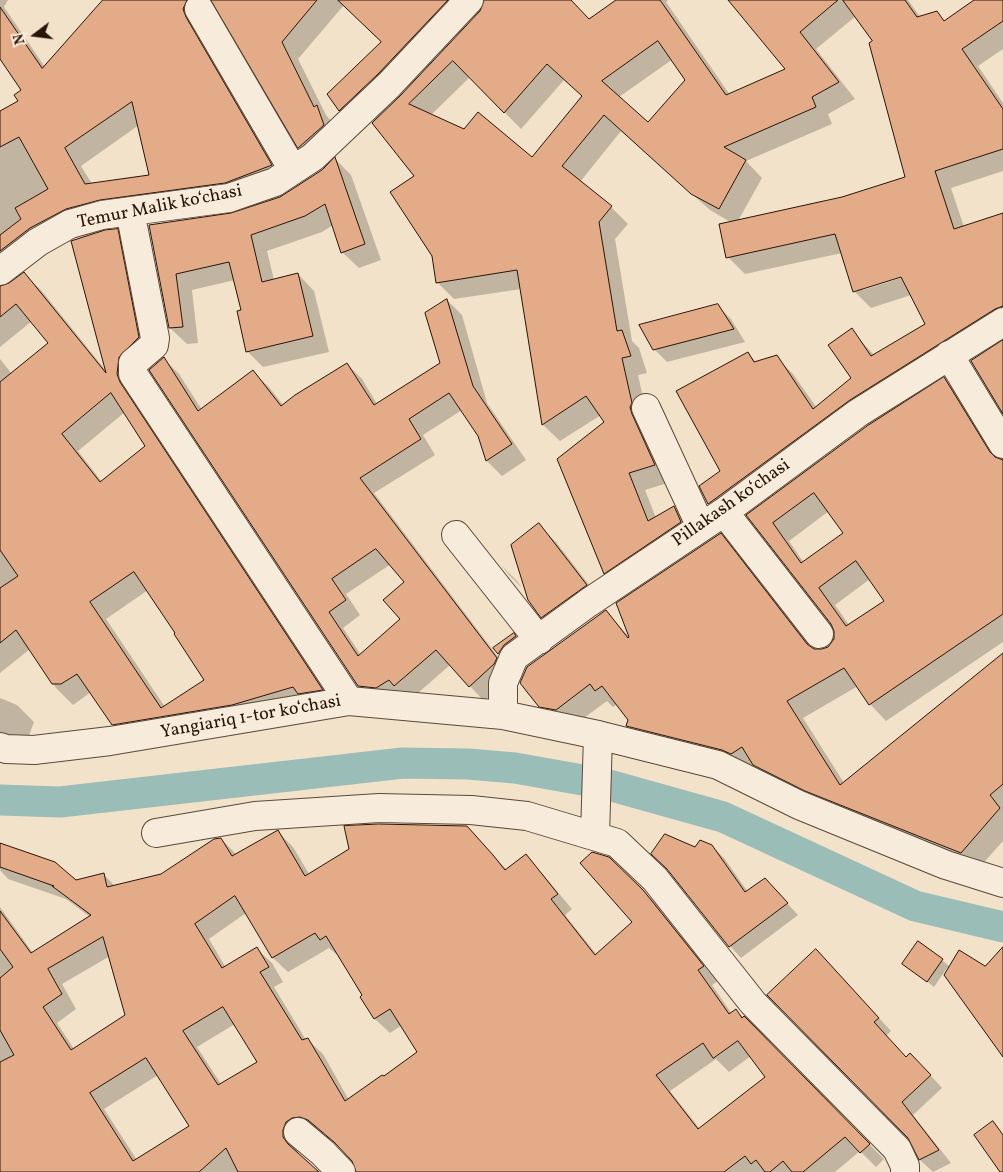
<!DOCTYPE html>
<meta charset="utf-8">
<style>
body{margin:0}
#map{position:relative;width:1003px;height:1172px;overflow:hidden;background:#f2e2c9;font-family:Vollkorn,serif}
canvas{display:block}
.north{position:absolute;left:10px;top:10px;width:50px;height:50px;-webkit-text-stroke:4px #f7ecdc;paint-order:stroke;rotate:255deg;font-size:14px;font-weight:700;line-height:20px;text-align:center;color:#281507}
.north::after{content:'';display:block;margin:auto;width:18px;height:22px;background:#281507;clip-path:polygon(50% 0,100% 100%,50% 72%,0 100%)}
</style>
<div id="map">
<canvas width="1003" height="1172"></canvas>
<div class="north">N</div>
</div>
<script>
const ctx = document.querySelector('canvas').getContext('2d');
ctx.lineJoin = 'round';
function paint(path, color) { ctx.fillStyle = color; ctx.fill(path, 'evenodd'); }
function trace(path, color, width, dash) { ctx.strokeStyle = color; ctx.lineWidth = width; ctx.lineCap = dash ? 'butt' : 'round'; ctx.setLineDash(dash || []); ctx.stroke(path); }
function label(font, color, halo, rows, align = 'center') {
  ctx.font = font + ' Vollkorn,serif'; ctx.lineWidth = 4; ctx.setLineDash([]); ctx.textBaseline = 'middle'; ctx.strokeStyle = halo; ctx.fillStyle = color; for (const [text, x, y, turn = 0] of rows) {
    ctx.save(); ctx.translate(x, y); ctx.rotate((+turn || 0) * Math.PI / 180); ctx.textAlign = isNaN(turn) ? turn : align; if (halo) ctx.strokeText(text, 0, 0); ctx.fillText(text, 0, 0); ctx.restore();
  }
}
paint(new Path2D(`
 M0,0H8L4,7L45,67L104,0H569L589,20L618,0H668L666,2L730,95L787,70L730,0H908L921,18L936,12L945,21L977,0H1003V49L978,66L1003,103V171L951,188L964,227L1003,215V331L725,520L709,503L722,472L748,353L757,363L776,357L793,374L817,408L853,378L851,330L874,355L926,325L911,295L871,308L854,291L842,253L745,274L728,257L732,223L710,210L621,131L580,182L611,207L628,224L615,239L632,341L639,348L647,373L638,375L648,420L671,482L645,490L656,518L674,507L690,524L621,590L605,573L606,422L601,415L560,441L543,425L521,289L454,299L437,282L401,97L481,11L485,1L481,2L356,127L339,111L382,42L344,5L298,59L326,115L333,123L316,164L299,147L219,11L209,12L288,182L83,225L2,283L1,288L24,274L41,290L107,372L117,230L134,247L155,355L135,374L338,706L130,741L112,724L91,692L73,705L56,688L30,649L0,673V359L12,374L50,343L32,321L0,347V112L19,101L23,90L1,59L0,61ZM856,16L874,41L907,178L842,199L738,221L762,178L746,161L832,124L828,114L855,99L816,49ZM673,59L686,80L648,123L619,97ZM470,77L521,129L564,80L582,96L532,158L431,115ZM139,125L151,177L92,184L81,166ZM906,274L907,276L863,290V287ZM929,350L892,374L891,372ZM125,412L147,446L102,482L78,451ZM148,590L177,633L206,680L165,707L106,619Z
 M335,159L351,175L381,260L359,268L342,252L333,225L322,232L267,251L274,280L298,274L314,291L329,352L263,367L247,351L242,311L235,280L192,290L198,343L187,344L170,328L150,226L232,215L281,198L322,171Z
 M447,300L462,315L487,403L526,460L502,476L487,461L479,435L462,410L423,435L435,455L374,493L511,674L509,679L484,701L450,665L410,700L375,701L359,685L164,359L179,374L202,410L253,372L268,386L284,406L347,364L362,379L377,404L442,363ZM391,564L406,582L402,619L361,655L343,628L360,615L346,594Z
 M718,306L731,319L745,342L667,362L654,349Z
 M944,379L961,396L1000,460L1003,461V642L886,721L870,704L858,686L803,718L844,783L1003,655V841L978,869L772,782L755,765L748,770L644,742L627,726L629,719L617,704L613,707L607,701L573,726L557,723L539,706L606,611L630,638L720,535L737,552L814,650L822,651L829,648L835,640L836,631L832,624L748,515ZM829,511L845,533L804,563L789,541ZM870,579L886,601L849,625L835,605Z
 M538,525L556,542L603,603L560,634L542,617Z
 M501,565L517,581L522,588L510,576Z
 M514,635L528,649L511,666L495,648Z
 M0,698L17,705L34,722L24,749L0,742Z
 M466,827L507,870L526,856L540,871L572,909L565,915L597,955L634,922L643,890L658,906L718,981L712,985L732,1014L736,1011L744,1018L884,1159L876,1167L860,1151L835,1172H357V1168L347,1153L324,1135L317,1131L297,1145L298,1154L318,1172H0V907L33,953L90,917L66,899L8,879L0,870V846L76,881L103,874L115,886L162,875L221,839L236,854L278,832L293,847L309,874ZM246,913L273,958L288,972L329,948L336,954L337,953L364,996L361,997L375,1019L390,1033L402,1025L419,1052L384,1078L349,1100L323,1054L308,1040H306L274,987L283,982L272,963L257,949L226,968L209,939ZM110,956L127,1016L74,1049L57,1023L76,1009L62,984ZM235,1024L259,1063L221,1084L197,1047ZM751,1056L767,1077L700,1129L670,1091L716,1059L729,1072ZM158,1075L190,1126L137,1160L104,1109Z
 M712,846L724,858L748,892L776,891L798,915L741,958L730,946L695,848Z
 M1003,953V1054L949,969L947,968L934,987L904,964L942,960L950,967L981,973Z
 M828,963L891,1031L886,1036L907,1058L923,1067L942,1088L913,1115L951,1163L933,1172L920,1160Z`), '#0003');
trace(new Path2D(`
 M0,800L60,802L403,763L468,764L515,768L605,784L723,817L915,906L1003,927`), '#9bbdb7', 31);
const building = new Path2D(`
 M103,0H187L183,9L186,17L272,165L225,183L100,200L66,209L30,228L0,251V235L21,219L15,208L48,189L19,137L0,147V111L18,101L14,95L21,90L0,59V7L42,68ZM132,102L149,175L85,184L65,148Z
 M211,0H317L282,42L314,107L317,105L324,125L298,148Z
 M338,0H448L378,74L339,111L327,94L381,42Z
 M484,0H571L589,19L616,0H660L726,95L785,69L728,0H838L800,32L839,82L812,97L816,107L724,147L746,160L719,209L691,194L604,115L562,166L612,206L599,222L617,331L622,330L631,356L622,358L632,403L630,407L632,414L655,465L629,473L648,521L674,506L681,522L604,574L557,459L604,422L586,396L542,425L517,270L436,283L432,256L390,192L414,176L372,123L400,96L480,11ZM658,41L685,80L648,122L602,81ZM453,61L504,113L547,64L582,96L532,157L478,112L464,129L409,104Z
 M843,0H905L917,17L937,11L944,21L974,0H1003V21L962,49L1003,109V149L935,171L954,229L1003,213V306L995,309L850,400L708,504L699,486L720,471L676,391L748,352L754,362L777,355L813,409L851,378L828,345L852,328L871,356L925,324L901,277L853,292L835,234L726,258L719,224L842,197L905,177L869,43L872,41Z
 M335,157L365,244L341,253L325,204L305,216L251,235L262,282L298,273L313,336L246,352L237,311L241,310L229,262L176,274L183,327L169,328L149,225L231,213L280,197L322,170Z
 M118,229L139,337L119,357L117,374L120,382L323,690L298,694L293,687L232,705L112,725L77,674L61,684H52L16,630L0,643V588L18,576L0,550V382L48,343L16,304L0,317V286L9,283L24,272L106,373L71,241L105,230ZM111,393L145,446L100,482L62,434ZM134,572L175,633L174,634L204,680L161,708L90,602Z
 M447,299L473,386L512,444L486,461L478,436L449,393L409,419L421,439L360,478L497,658L494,664L469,687L436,650L394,686L389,680L376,688L358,686L149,370L164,357L198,411L253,370L281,406L295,395L347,363L374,405L440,363L425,313ZM376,549L404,582L383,600L400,619L358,656L329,612L346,600L332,579Z
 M718,304L734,329L653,350L639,325Z
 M1003,340V414L971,361Z
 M944,377L990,452L995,457L1003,460V614L869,705L844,668L787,701L840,785L1003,653V784L990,795L1000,808L961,853L805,791L753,765L742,747L731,754L722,750L626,726L628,720L602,686L595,691L590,684L556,710L539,707L520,683L527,667L606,610L628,638L629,637L616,603L721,533L807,644L814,649H822L828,647L834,639V631L831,624L746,515L867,426ZM814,493L843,533L801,563L773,523ZM856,561L884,601L846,626L819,588Z
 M539,523L587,585L541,618L528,600L511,545Z
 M514,633L516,636L504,645L498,654L493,648Z
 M379,824L467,826L493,855L505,870L526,854L558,894L551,899L595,955L632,922L580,863L592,852L609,857L643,890L704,966L698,970L729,1014L736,1009L742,1018L744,1016L870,1144L860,1153L845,1137L803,1172H792L783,1161L770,1172H765L756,1160L751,1164L745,1156L724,1172H356L352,1161L334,1142L308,1120L300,1117L292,1118L286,1122L283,1130V1137L288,1144L319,1172H238L226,1148L199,1172H0V1062L14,1055L0,1030V978L13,967L0,949V911L31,953L91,915L52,886H54L0,867V843L55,862L76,880L104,873L107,887L161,874L214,839L221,838L232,856L278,830L305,876L349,849L344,826ZM235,896L272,958L315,933L320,940L326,936L362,995L360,997L374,1019L390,1009L417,1052L384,1076L382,1075L345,1101L308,1038L302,1040L260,972L269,967L257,947L222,968L195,924ZM103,937L125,1015L71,1050L43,1007L62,994L48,969ZM223,1007L257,1062L218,1085L183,1031ZM738,1041L765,1077L698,1129L656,1075L703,1043L713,1058ZM146,1058L189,1126L133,1161L90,1093Z
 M665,834L695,847L700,840L712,845L745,892L765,878L788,903L729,947L667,869L651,854Z
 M918,941L943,959L927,982L902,964Z
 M1003,947V1057L944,975L959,950L985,966Z
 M816,949L879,1018L874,1022L906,1057L910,1053L931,1075L902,1102L939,1150L919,1160L908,1138L767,995Z
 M993,1121L1003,1135V1172H1000L974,1135Z`);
paint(building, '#e3ab88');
trace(building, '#281507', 1);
const street = new Path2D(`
 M199,9L293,170
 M130,211L155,338L154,345L133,363V374L349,701
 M0,271L38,242L70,224L102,215L229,198L275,182L313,157L389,85L469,0
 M949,355L1003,444
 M646,408L701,527
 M724,512L819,634
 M456,535L539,640
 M503,715V683L514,657L588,603L724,512L858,413L1003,322
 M0,747L6,749L34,750L110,741L349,701L503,715L598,735L718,765L799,805L946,865L1003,883
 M156,833L255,816L379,808L471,810L527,816L617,843L655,879L753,1003L897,1149L905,1166V1172
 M595,836L598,735
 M298,1132L323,1153L341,1172`);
trace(street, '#5a4838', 30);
trace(street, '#f7ecdc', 28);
label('18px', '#281507', '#f7ecdc', [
 ["Temur Malik koʻchasi",160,208,-11],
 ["Pillakash koʻchasi",732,504,-35],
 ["Yangiariq 1-tor koʻchasi",251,718,-10]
]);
</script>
